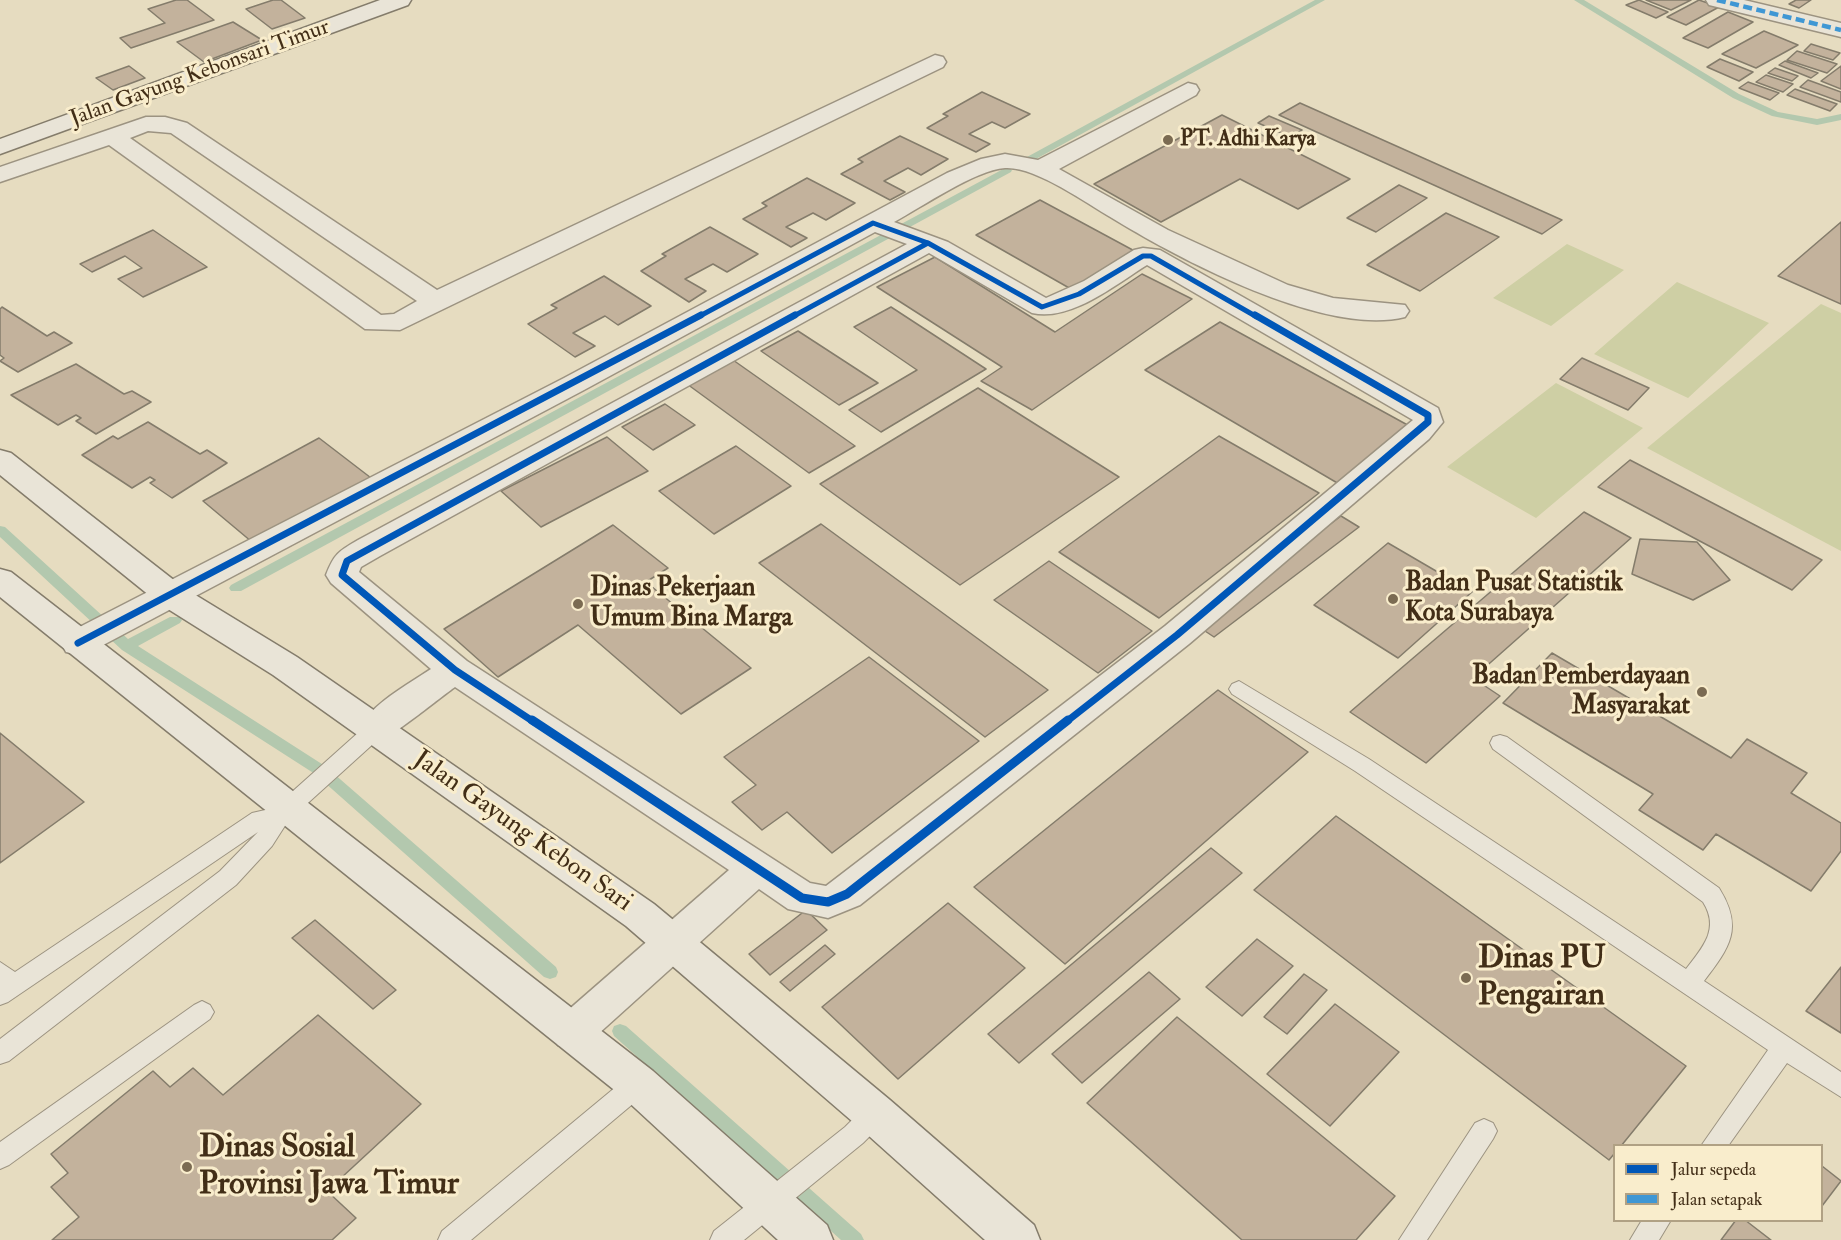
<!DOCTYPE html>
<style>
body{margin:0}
#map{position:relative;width:1841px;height:1240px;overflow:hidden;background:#e6dcc0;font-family:"IM FELL Double Pica",serif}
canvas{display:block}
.legend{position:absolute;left:1613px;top:1144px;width:210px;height:78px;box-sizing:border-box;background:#f9edcc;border:2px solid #b0a184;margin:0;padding:8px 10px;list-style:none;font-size:18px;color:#422e17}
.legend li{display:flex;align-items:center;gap:12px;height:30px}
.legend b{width:30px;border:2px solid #b0a184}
</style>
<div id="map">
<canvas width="1841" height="1240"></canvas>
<ul class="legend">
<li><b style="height:8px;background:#0057b8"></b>Jalur sepeda</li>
<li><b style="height:8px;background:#3f97d4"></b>Jalan setapak</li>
</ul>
</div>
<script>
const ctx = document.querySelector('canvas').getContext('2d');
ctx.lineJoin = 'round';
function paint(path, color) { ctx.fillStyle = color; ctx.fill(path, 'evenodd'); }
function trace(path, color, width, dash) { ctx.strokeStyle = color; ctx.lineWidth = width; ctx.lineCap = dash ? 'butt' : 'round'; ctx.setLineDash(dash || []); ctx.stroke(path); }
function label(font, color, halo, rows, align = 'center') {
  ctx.font = font + ' "IM FELL Double Pica",serif'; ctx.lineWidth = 6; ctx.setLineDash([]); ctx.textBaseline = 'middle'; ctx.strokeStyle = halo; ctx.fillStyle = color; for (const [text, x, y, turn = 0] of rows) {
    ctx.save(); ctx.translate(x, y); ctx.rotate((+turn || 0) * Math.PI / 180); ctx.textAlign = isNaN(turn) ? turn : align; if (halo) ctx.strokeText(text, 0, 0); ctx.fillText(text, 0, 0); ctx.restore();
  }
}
paint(new Path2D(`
 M1567,244L1624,270L1551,326L1493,298Z
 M1677,282L1769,323L1688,398L1594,354Z
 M1821,304L1841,313V551L1647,448Z
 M1556,383L1643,428L1536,518L1447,467Z`), '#cecfa4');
paint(new Path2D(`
 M1315,0H1325L1036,159L1032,160L1027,157Z
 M1574,0H1584L1739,94L1778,112L1817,119L1841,114V120L1817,125L1772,116L1733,98Z
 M1007,167L1012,170L1011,172L241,591H231L229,588L231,585Z
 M0,526L5,527L128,639L170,617H180L182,620L180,623L138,646L325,766L556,967L558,972L556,977L550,979L544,977L315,774L122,650L0,537Z
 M620,1024L626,1026L861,1234L864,1240H841L614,1036L612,1031L614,1026Z`), '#b3c8ae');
const building = new Path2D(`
 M176,0H187L214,20L131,48L120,38L165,23L148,9Z
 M273,0H281L305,18L272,29L246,9Z
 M1639,0L1668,12L1656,18L1626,5Z
 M1646,0H1691L1671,10Z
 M1699,0L1719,7L1686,25L1667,17Z
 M1796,0H1811L1799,8L1789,4Z
 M1728,12L1753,22L1708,48L1683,38Z
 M233,22L262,40L204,62L177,42Z
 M1764,31L1798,45L1756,68L1722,54Z
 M1811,44L1840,53L1833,60L1804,51Z
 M1797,51L1837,64L1827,73L1787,60Z
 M1720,59L1753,72L1739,81L1707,67Z
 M1785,61L1818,73L1811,78L1779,65Z
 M129,66L145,78L113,90L96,78Z
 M1841,66V89L1821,81Z
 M1775,68L1798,76L1792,81L1768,73Z
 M1766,75L1793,84L1783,92L1756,82Z
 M1808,80L1841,92V102L1800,87Z
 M1748,82L1779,93L1770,100L1739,88Z
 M1795,89L1837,104L1830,111L1787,95Z
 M982,92L1030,114L1005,128L992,122L969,134L990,144L976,152L927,128L948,116L943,114Z
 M1300,103L1562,220L1542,234L1279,115Z
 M1222,115L1350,179L1298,209L1240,179L1161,222L1094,184Z
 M1269,116L1302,130L1291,137L1258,123Z
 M900,136L948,159L921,175L908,168L884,181L905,192L890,200L841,174L863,162L858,159Z
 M807,178L855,203L826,220L813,213L786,227L807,238L791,247L743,219L767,206L762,203Z
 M1399,185L1427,198L1376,232L1347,218Z
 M1040,200L1142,255L1078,293L976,235Z
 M1446,213L1499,237L1420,291L1367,265Z
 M1841,222V304L1778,276Z
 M710,227L758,254L727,272L713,264L685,279L706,291L689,302L641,271L666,256L662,254Z
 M153,230L207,267L143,297L118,279L142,268L125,256L92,272L80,264Z
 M935,257L1055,332L1142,274L1192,299L1032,410L981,381L1002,367L877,287Z
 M604,276L651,306L618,325L605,316L573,333L595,346L575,357L528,324L557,308L551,305Z
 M2,307L47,336L54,332L72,343L18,372L0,361L4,358L0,355V309Z
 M891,307L986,369L881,432L849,410L917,370L854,327Z
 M1220,322L1413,428L1339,484L1145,370Z
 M798,331L878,383L839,405L761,351Z
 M1582,358L1649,388L1628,410L1560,379Z
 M733,360L855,446L809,473L687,384Z
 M76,364L124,394L132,391L151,402L96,434L76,421L81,418L76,415L58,425L11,395Z
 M978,388L1119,477L960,585L820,484Z
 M665,404L695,425L653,450L622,427Z
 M148,422L200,454L207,450L227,463L172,498L150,483L155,480L150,477L132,488L82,455L113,436L118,439Z
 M1219,436L1319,493L1159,618L1059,552Z
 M607,437L648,471L541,527L501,491Z
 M319,438L375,481L258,547L203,501Z
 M736,446L791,486L714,534L659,491Z
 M1630,460L1822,560L1792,590L1598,487Z
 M1584,512L1631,538L1473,678L1500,696L1426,763L1350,712Z
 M1341,516L1359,527L1214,637L1196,625Z
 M821,524L1048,690L985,737L759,563Z
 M613,525L668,568L646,582L751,668L681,714L578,625L498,677L444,629Z
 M1640,539L1697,542L1730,580L1693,600L1632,574Z
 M1388,543L1472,592L1398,658L1314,605Z
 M1049,561L1152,631L1098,673L994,600Z
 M1552,653L1731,758L1747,739L1807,773L1791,793L1841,823V851L1811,891L1716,834L1703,850L1639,810L1653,794L1503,703Z
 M869,657L979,741L832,853L787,812L762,830L732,802L756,785L724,757Z
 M1218,690L1308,752L1065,964L974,887Z
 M0,733L84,802L0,863Z
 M1336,816L1686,1066L1621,1146H1614V1154L1609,1160L1254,890Z
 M1211,848L1242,873L1019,1063L988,1034Z
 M948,903L1025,968L898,1079L822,1007Z
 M806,910L827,930L770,975L749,954Z
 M315,920L396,990L373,1009L292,938Z
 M1257,939L1293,966L1242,1016L1206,987Z
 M825,945L835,954L790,991L780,982Z
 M1841,967V1033L1806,1011Z
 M1149,972L1180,999L1082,1083L1052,1054Z
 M1304,974L1327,990L1287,1034L1264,1017Z
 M1335,1004L1399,1052L1330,1126L1267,1074Z
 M318,1015L421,1104L327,1191L356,1218L332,1240H52L79,1217L51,1187L68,1173L51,1154L153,1071L170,1087L193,1068L223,1095Z
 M1177,1017L1395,1196L1356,1240H1242L1087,1103Z
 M1822,1166L1841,1181L1822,1206Z
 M1736,1220H1745L1771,1240H1721Z`);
paint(building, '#c3b29c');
trace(building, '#847c6b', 1.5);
const lane = new Path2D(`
 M1239,681L1369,759L1686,969C1703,947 1720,929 1703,902L1493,749L1490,743L1493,737L1500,735L1507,737L1719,888C1744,928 1730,947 1704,981L1841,1072V1097L1787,1063L1728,1146H1701L1768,1050L1355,771L1232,694L1229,689L1232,684Z
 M376,721L383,723L386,729L383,735L288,821L272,846L236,885L9,1061L0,1064V1039L220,871L258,832L8,1002L0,1005V962L15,972L252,813L274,808L369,723Z
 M202,1001L210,1005L214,1012L210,1019L9,1165L0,1169V1142L194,1005Z
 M638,1073L647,1076L650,1084L647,1092L471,1240H438L442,1231L629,1076Z
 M875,1102L884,1106L888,1114L884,1122L863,1143L744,1240H710L714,1231L845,1127L866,1106Z
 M1484,1119L1493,1123L1497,1131L1493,1139L1427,1240H1399L1475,1123Z
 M1642,1220H1671L1659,1240H1630Z`);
const street = new Path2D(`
 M1706,0H1744L1841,23V37L1709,5Z
 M935,55L943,57L946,62L943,67L400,330L365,329L109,145L0,182V167L146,117H165L187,123L437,290ZM148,131L171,133L417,301L394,314L381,315L130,138Z
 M1188,83L1196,85L1199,90L1196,95L1059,169L1168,230L1288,285L1333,298L1405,305L1409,311L1405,317C1325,337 1179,259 1112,218C1086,203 1035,166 1005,168C975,170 922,207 894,222L948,242L1046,298L1084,281L1134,250L1143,248L1160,250L1438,408L1443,422L1429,439L1189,644L860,905L828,918L788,909L759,889L586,1045L572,1050L558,1045L552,1032L558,1019L729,870L455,687C442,696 387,741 377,742C373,742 368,740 364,738L358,729C373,703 407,685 431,669L331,583L326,575C334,554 339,551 358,540L907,244L875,232L584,390L90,652L78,655L66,652L61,643L66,634L564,378L947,173L981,159L1005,154L1038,160ZM929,253L1032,313C1071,322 1116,284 1147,265L1413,420L1165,626L826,886L810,883L467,661L359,572L361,567L380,556Z`);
const secondary = new Path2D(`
 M380,0H411L408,5L0,154V139Z
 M0,450L11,453L184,588L297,657L654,904L890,1100L1034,1225L1040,1240H985L860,1128L626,926L273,675L160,604L0,475Z
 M0,569L11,572L653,1071L827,1225L833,1240H778L623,1097L0,597Z`);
trace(lane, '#9c9381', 2);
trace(street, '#9c9381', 3);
trace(secondary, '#847c6b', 3);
paint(lane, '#e9e4d7');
paint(street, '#e9e4d7');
paint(secondary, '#e9e4d7');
trace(new Path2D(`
 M1717,0L1841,30`), '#3f97d4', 4.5, [9, 4.5]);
trace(new Path2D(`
 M928,243L1042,307L1079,294L1143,256H1151L1257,317
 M698,317L873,223L928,243
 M792,317L928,243`), '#0057b8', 5);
trace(new Path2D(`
 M78,643L701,315
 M534,722L455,670L342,575L347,561L795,315
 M1066,722L1177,635L1428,422V415L1255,315`), '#0057b8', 7);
trace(new Path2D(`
 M532,720L802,898L828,902L847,894L1068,720`), '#0057b8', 9);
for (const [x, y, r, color] of [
 [1168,140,6,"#7b6b52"],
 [1393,599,6,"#7b6b52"],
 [578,604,6,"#7b6b52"],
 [1702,692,6,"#7b6b52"],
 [1466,978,6,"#7b6b52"],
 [187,1167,6,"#7b6b52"]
]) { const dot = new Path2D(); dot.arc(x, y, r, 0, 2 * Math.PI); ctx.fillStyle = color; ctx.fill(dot); trace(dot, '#f9edcc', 2); }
label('22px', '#422e17', '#f9edcc', [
 ["Jalan Gayung Kebonsari Timur",200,74,-20]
]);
label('bold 22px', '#422e17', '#f9edcc', [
 ["PT. Adhi Karya",1180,140]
], 'left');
label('bold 26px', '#422e17', '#f9edcc', [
 ["Badan Pusat Statistik",1405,584],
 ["Kota Surabaya",1405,614],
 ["Dinas Pekerjaan",590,589],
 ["Umum Bina Marga",590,619],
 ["Badan Pemberdayaan",1690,677,"right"],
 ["Masyarakat",1690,707,"right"]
], 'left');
label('26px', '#422e17', '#f9edcc', [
 ["Jalan Gayung Kebon Sari",522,832,35]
]);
label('bold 32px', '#422e17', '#f9edcc', [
 ["Dinas PU",1478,960],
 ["Pengairan",1478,997],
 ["Dinas Sosial",199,1149],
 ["Provinsi Jawa Timur",199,1186]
], 'left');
</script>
